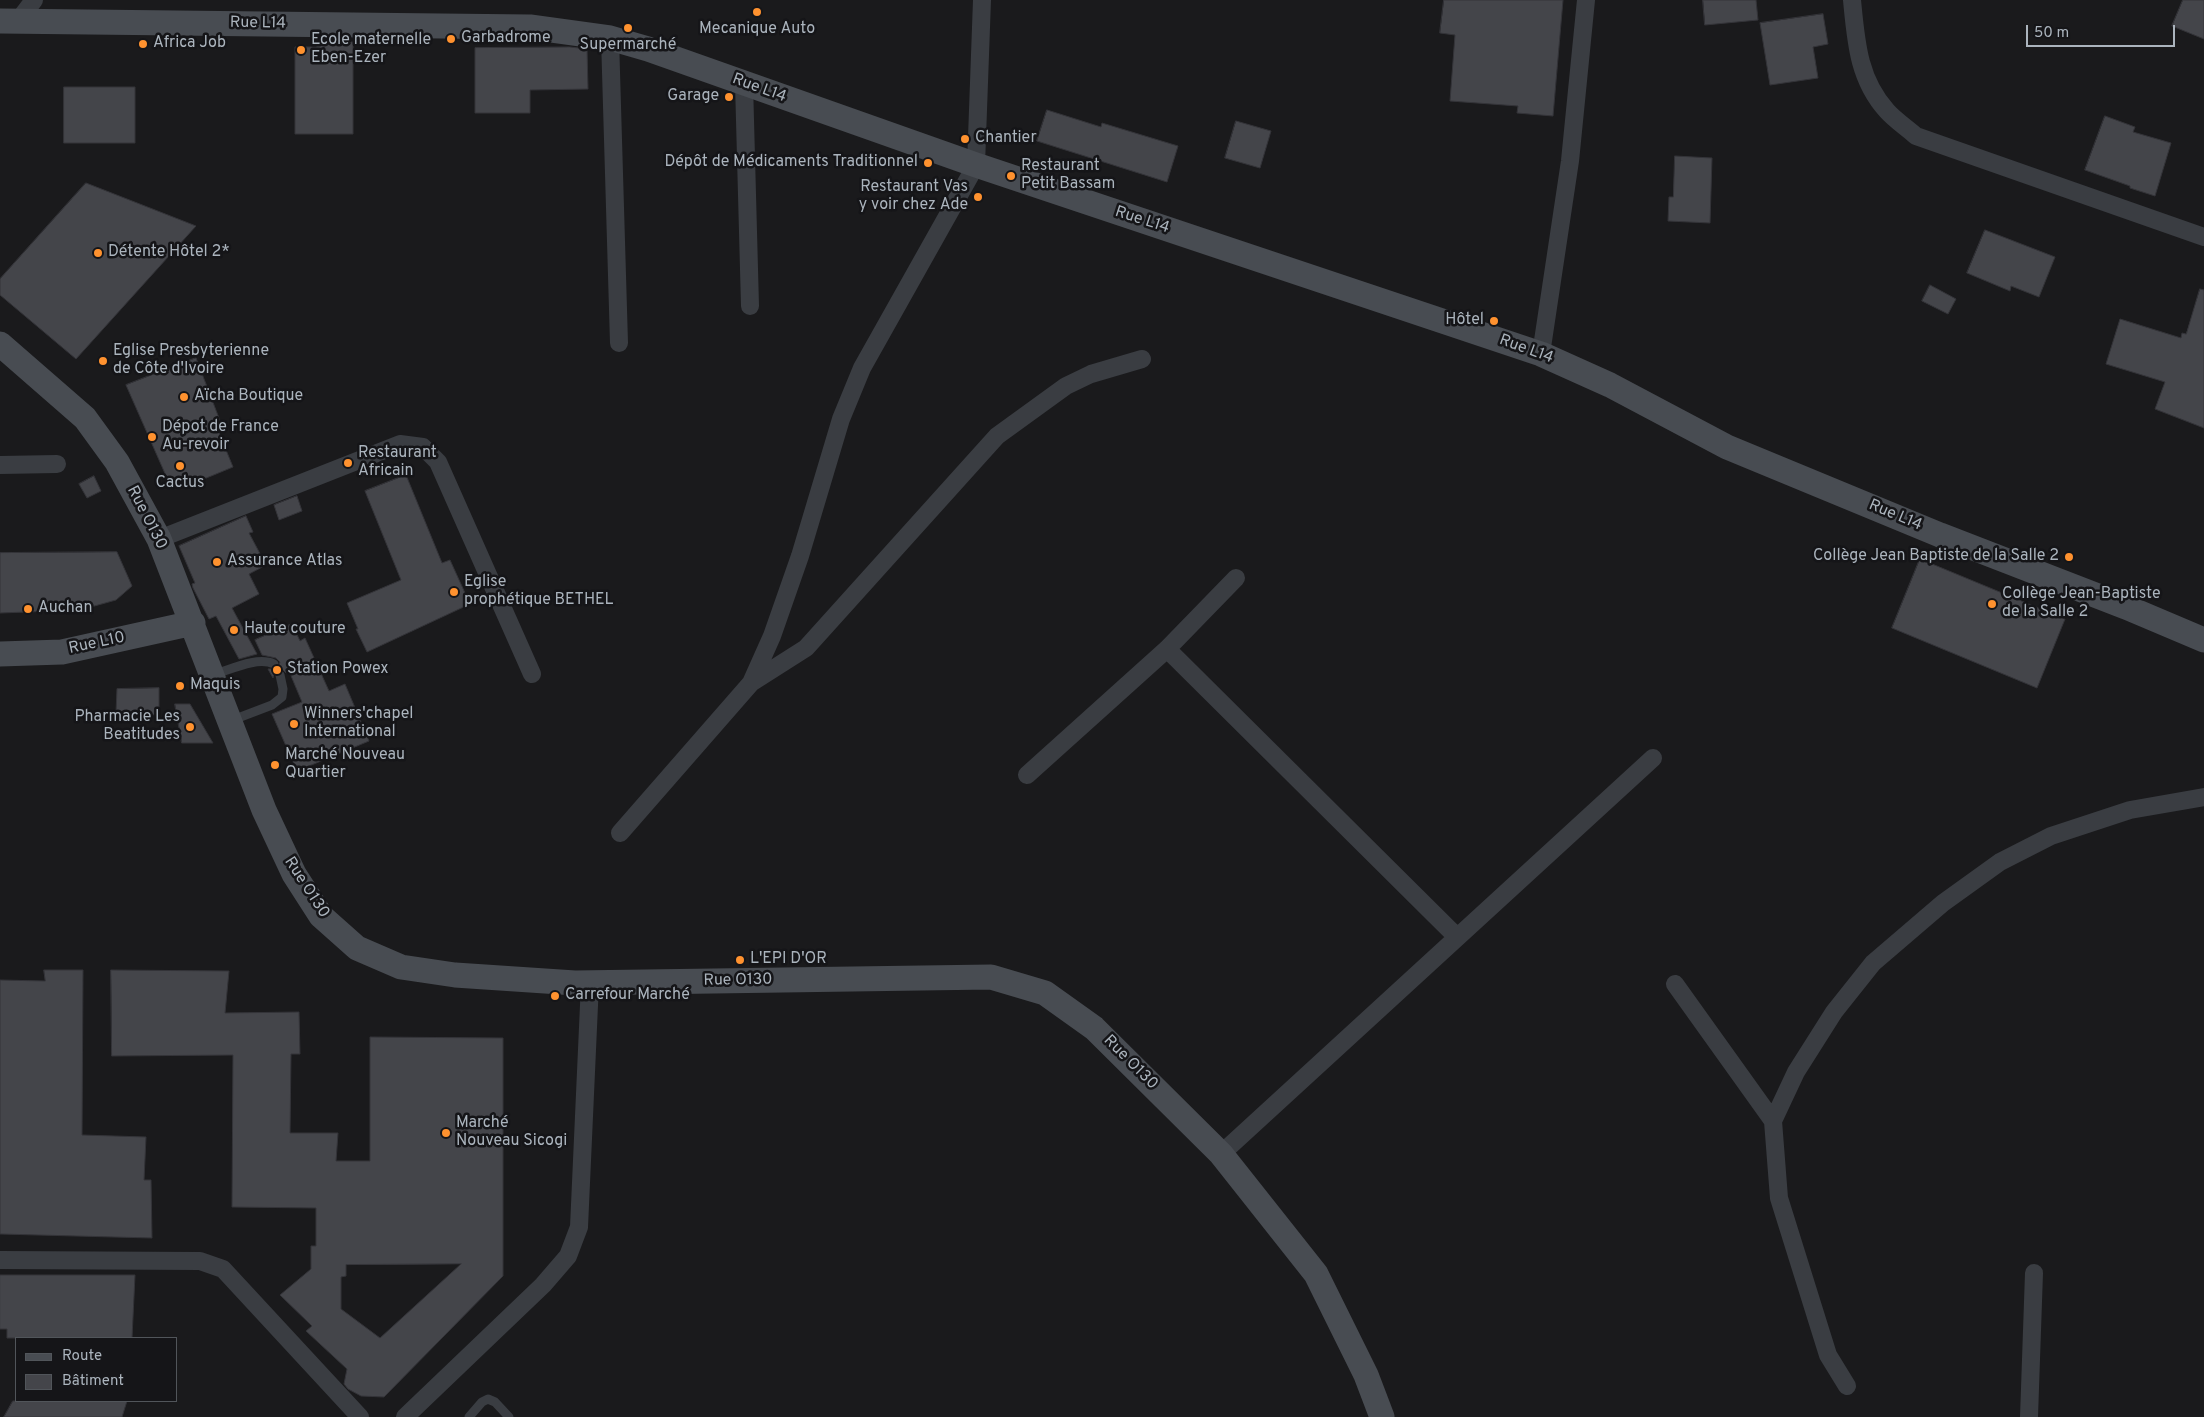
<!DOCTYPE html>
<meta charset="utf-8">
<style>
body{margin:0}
#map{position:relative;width:2204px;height:1417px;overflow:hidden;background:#1a1a1c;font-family:Overpass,sans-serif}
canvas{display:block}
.legend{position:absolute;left:15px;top:1337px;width:162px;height:65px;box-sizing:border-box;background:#151518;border:1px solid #51555a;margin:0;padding:6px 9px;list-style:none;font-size:15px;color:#abb4bd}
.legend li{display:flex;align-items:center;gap:10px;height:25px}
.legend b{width:25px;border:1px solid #51555a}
.scale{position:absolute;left:2026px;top:25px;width:149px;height:22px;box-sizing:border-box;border:2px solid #abb4bd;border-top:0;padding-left:6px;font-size:15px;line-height:18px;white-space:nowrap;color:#abb4bd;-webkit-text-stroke:4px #151518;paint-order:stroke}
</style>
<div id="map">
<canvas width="2204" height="1417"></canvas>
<ul class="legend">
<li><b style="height:6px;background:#484c52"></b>Route</li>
<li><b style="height:14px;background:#44454a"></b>Bâtiment</li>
</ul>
<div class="scale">50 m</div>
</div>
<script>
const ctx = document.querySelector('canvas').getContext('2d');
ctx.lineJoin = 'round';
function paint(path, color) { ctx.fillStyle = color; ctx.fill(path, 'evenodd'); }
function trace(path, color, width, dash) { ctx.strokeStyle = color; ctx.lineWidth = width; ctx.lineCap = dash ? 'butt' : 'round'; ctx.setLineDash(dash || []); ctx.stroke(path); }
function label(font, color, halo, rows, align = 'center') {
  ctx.font = font + ' Overpass,sans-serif'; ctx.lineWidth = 5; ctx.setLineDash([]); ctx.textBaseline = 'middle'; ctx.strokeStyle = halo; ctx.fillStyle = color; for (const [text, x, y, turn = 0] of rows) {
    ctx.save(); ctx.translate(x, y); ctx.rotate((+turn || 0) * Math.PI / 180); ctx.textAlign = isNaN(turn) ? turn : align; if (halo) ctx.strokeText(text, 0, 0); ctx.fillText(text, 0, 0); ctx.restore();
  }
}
const building = new Path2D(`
 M1444,0H1563L1553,116L1517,113L1518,106L1450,101L1455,35L1440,33Z
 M1703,0H1756L1758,20L1705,25Z
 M2183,0H2204V39L2172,26Z
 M1823,14L1828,44L1813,47L1818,78L1770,85L1760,23Z
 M316,42H353V134H295V47H316Z
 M570,47L587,49L588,89L530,90V113H475V48Z
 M64,87H135V143H64Z
 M1047,110L1101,127L1102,123L1178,146L1167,182L1037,141Z
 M2105,116L2135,127L2133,132L2171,143L2155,196L2130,188V186L2085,170Z
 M1236,121L1271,131L1260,168L1225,158Z
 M1675,156L1712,158L1710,223L1668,221L1669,197H1673Z
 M86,183L196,226L76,359L0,295V279Z
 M1985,230L2055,257L2039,297L2011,286L2010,291L1967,273Z
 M1930,285L1956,299L1948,314L1922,301Z
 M2200,289L2204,290V428L2155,409L2165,382L2106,364L2120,319L2181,338L2182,333L2186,334Z
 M196,358L222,426L217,428L233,467L187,486L167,478L126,385Z
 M406,475L442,563L450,560L470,604L367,652L356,629H358L347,603L401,580L365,491Z
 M94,476L101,491L87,498L79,484Z
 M297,496L302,511L279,520L274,505Z
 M246,516L253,532L249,533L266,565L249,574L259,594L232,608L257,654L239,659L216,616L209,619L193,588L192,584L195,583L179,546Z
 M117,552L132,586L116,600L80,610L0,613V553Z
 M1920,559L2065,619L2037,688L1892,628Z
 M292,624L300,641L305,638L329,691L345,684L369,741L297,771L272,714L302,702L289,671L286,673L282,669H278L274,673L273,678L268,669H278L280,662L276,658L262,655L255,640Z
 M159,688V715L116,713L117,689Z
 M175,704H190L213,743H182Z
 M44,970H83L82,1135L146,1137L144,1180H151L152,1238L0,1234V980L45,981Z
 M111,970L229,971L225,1013L299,1012L300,1054H291L290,1133H338L336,1161H370V1037L503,1038V1276L384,1397L361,1396L348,1389L344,1384L347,1369L306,1331L312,1326L280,1295L311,1269V1246H316V1208L232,1207L233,1055L112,1056ZM461,1264L380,1338L341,1309V1277L346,1276V1265Z
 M0,1275H135L132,1338H7V1329H0Z
 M13,1401H127L122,1417H4Z`);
paint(building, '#44454a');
trace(building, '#343439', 1);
trace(new Path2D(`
 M212,675C230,670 257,656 274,664
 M230,721L272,705L282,697L283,689L280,675
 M469,1417L482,1402L488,1399L495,1402L509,1417`), '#3a3d42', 9);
trace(new Path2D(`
 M1852,0C1856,41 1858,79 1887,111C1895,120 1907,128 1916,136L2204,237
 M18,21L34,0
 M610,38L619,343
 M744,83L750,306
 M1541,354L1570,161L1586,0
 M0,465L57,464
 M159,539L400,444L423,447L438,462L532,674
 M1167,649L1457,937
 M751,683L806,648L997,436L1066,386L1091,374L1142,359
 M1027,775L1167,649L1236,578
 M620,833L751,683L772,636L800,556L841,419L862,368L976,165L982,0
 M1675,984L1773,1121
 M1221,1154L1653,758
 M0,1260L200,1261L223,1269L360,1417
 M1847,1386L1828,1355L1779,1198L1773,1121L1796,1072L1834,1012L1873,963L1943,903L2000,862L2051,836L2130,810L2204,797
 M405,1417L543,1285L568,1256L579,1227L590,983
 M2029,1417L2034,1273`), '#3a3d42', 18);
trace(new Path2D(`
 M0,21L530,27L610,38L648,49L976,165L1541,354L1610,385L1727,447L1940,535L2126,607L2204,640
 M0,344L85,418L117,462L159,539L264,810L294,874L321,916L357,948L401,967L455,975L575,983L991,977L1045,993L1094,1028L1221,1154L1316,1274L1366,1375L1382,1417
 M0,654L62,652L193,623`), '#484c52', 25);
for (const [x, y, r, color] of [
 [757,12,5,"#ff922f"],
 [628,28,5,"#ff922f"],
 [451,39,5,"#ff922f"],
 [143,44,5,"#ff922f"],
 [301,50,5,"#ff922f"],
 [729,97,5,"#ff922f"],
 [965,139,5,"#ff922f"],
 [928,163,5,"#ff922f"],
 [1011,176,5,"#ff922f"],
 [978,197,5,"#ff922f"],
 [98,253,5,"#ff922f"],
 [1494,321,5,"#ff922f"],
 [103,361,5,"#ff922f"],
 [184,397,5,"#ff922f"],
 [152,437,5,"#ff922f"],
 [348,463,5,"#ff922f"],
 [180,466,5,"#ff922f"],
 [2069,557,5,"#ff922f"],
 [217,562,5,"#ff922f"],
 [454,592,5,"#ff922f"],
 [1992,604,5,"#ff922f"],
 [28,609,5,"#ff922f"],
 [234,630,5,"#ff922f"],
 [277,670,5,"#ff922f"],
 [180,686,5,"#ff922f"],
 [294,724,5,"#ff922f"],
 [190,727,5,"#ff922f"],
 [275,765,5,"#ff922f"],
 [740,960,5,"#ff922f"],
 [555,996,5,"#ff922f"],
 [446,1133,5,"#ff922f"]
]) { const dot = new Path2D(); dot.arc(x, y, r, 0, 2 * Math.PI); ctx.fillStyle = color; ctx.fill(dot); trace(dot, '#151518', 2); }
label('16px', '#abb4bd', '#151518', [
 ["Rue L14",258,24,1],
 ["Rue L14",759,89,20],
 ["Rue L14",1142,221,18],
 ["Rue L14",1526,350,20],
 ["Rue L14",1895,516,23],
 ["Rue O130",146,518,63],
 ["Rue L10",97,644,-12],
 ["Rue O130",306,888,57],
 ["Rue O130",738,981,-1],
 ["Rue O130",1130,1063,45]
]);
label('16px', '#abb4bd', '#151518', [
 ["Mecanique Auto",757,30,"center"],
 ["Garbadrome",461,39],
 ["Ecole maternelle",311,41],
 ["Eben-Ezer",311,59],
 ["Africa Job",153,44],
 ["Supermarché",628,46,"center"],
 ["Garage",719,97,"right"],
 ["Chantier",975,139],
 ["Dépôt de Médicaments Traditionnel",918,163,"right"],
 ["Restaurant",1021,167],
 ["Petit Bassam",1021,185],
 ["Restaurant Vas",968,188,"right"],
 ["y voir chez Ade",968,206,"right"],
 ["Détente Hôtel 2*",108,253],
 ["Hôtel",1484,321,"right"],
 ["Eglise Presbyterienne",113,352],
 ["de Côte d'Ivoire",113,370],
 ["Aïcha Boutique",194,397],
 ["Dépot de France",162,428],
 ["Au-revoir",162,446],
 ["Restaurant",358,454],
 ["Africain",358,472],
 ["Cactus",180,484,"center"],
 ["Collège Jean Baptiste de la Salle 2",2059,557,"right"],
 ["Assurance Atlas",227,562],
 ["Eglise",464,583],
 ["prophétique BETHEL",464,601],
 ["Collège Jean-Baptiste",2002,595],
 ["de la Salle 2",2002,613],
 ["Auchan",38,609],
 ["Haute couture",244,630],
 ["Station Powex",287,670],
 ["Maquis",190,686],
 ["Winners'chapel",304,715],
 ["International",304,733],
 ["Pharmacie Les",180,718,"right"],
 ["Beatitudes",180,736,"right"],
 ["Marché Nouveau",285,756],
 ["Quartier",285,774],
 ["L'EPI D'OR",750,960],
 ["Carrefour Marché",565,996],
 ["Marché",456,1124],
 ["Nouveau Sicogi",456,1142]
], 'left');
</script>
